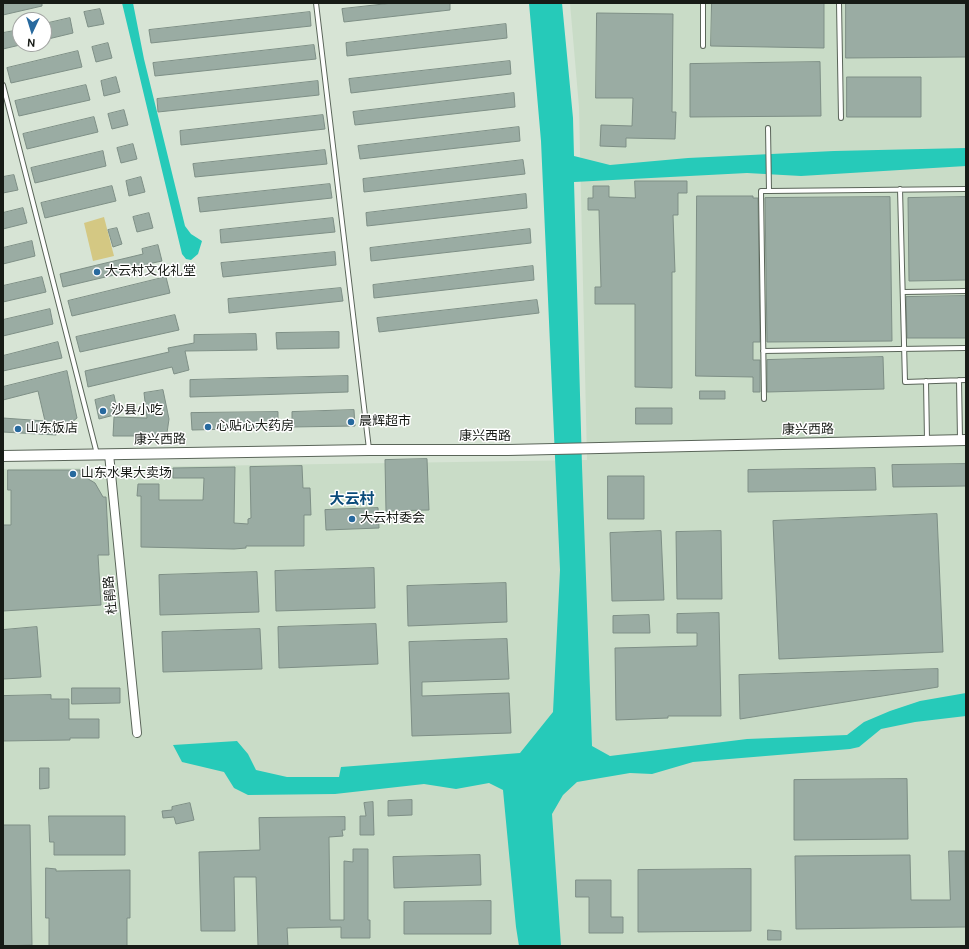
<!DOCTYPE html>
<meta charset="utf-8">
<style>
body{margin:0}
#map{position:relative;width:969px;height:949px;overflow:hidden;background:#d7e4d5;font-family:"DM Sans",sans-serif}
canvas{display:block}
.frame{position:absolute;inset:0;border:4px solid #171b16;pointer-events:none}
.north{position:absolute;left:12px;top:12px;width:40px;height:40px;box-sizing:border-box;background:#fff;border:1px solid #a2a4a2;border-radius:50%;rotate:184deg;font-size:11px;font-weight:700;line-height:16px;text-align:center;color:#171b16}
.north::after{content:'';display:block;margin:auto;width:14px;height:18px;background:#27699e;clip-path:polygon(50% 0,100% 100%,50% 72%,0 100%)}
</style>
<div id="map">
<canvas width="969" height="949"></canvas>
<div class="frame"></div>
<div class="north">N</div>
</div>
<script>
const ctx = document.querySelector('canvas').getContext('2d');
ctx.lineJoin = 'round';
function paint(path, color) { ctx.fillStyle = color; ctx.fill(path, 'evenodd'); }
function trace(path, color, width, dash) { ctx.strokeStyle = color; ctx.lineWidth = width; ctx.lineCap = dash ? 'butt' : 'round'; ctx.setLineDash(dash || []); ctx.stroke(path); }
function label(font, color, halo, rows, align = 'center') {
  ctx.font = font + ' "DM Sans","Noto Sans SC",sans-serif'; ctx.lineWidth = 3; ctx.setLineDash([]); ctx.textBaseline = 'middle'; ctx.strokeStyle = halo; ctx.fillStyle = color; for (const [text, x, y, turn = 0] of rows) {
    ctx.save(); ctx.translate(x, y); ctx.rotate((+turn || 0) * Math.PI / 180); ctx.textAlign = isNaN(turn) ? turn : align; if (halo) ctx.strokeText(text, 0, 0); ctx.fillText(text, 0, 0); ctx.restore();
  }
}
paint(new Path2D(`
 M570,3H966V946H3V469L587,460L579,107Z`), '#c9dcc7');
paint(new Path2D(`
 M104,217L114,256L93,261L84,223Z`), '#d4c883');
paint(new Path2D(`
 M122,3H133L144,59L185,226L191,234L202,241L198,254L191,260L186,259L182,254Z
 M529,3H562L573,118L574,156L610,165L688,158L834,151L966,148V166L801,176L747,173L574,182L582,466L592,746L610,756L747,739L847,735L864,722L890,711L920,701L966,693V716L915,722L881,729L859,747L850,749L693,762L652,774L630,773L577,782L563,795L552,814L561,946H519L516,927L503,790L489,783L456,789L424,784L335,794L248,795L234,788L224,772L182,762L173,745L237,741L248,754L256,770L287,777H339L341,767L520,753L553,712L560,570L541,141Z`), '#26cab9');
const building = new Path2D(`
 M3,3H42V6L3,15Z
 M393,3H450V10L344,22L342,9Z
 M712,3H824V48L711,46Z
 M846,3H966V57L846,58Z
 M100,9L104,24L88,27L84,12Z
 M310,12L311,26L151,43L149,30Z
 M597,13L673,14L672,112H676L675,139L626,138V147L600,146L601,125L632,126L633,98H596Z
 M70,18L73,33L44,40V24Z
 M506,24L507,38L347,56L346,43Z
 M20,30V45L3,49V33Z
 M108,43L112,58L96,62L92,47Z
 M314,45L316,59L155,76L153,63Z
 M78,51L82,67L11,83L7,68Z
 M510,61L511,74L351,93L349,79Z
 M820,62L821,116L690,117V64Z
 M116,77L120,92L104,96L101,81Z
 M847,77H921V117H847Z
 M318,81L319,95L158,112L157,99Z
 M86,85L90,100L19,116L15,101Z
 M514,93L515,107L355,125L353,112Z
 M124,110L128,125L112,129L108,114Z
 M323,115L325,129L181,145L180,131Z
 M94,117L98,132L27,149L23,134Z
 M519,127L520,141L360,159L358,146Z
 M133,144L137,159L121,163L117,148Z
 M325,150L327,164L195,177L193,164Z
 M103,151L106,166L35,183L31,168Z
 M523,160L525,174L364,192L363,179Z
 M14,175L18,190L3,193V177Z
 M141,177L145,192L129,196L126,181Z
 M635,181H687V193H678V215H673L675,272H672V388L635,387V304H595V287H601L599,210H588V198H593V186H609V197L635,198Z
 M330,184L332,198L200,212L198,198Z
 M112,186L116,201L45,218L41,203Z
 M526,194L527,208L367,226L366,213Z
 M697,196H753V198H758L760,342H753V360H760V392H753V377L696,376Z
 M890,197L892,341L767,342L765,198Z
 M966,197V280L909,281L908,198Z
 M23,208L27,223L3,229V213Z
 M149,213L153,228L137,232L133,217Z
 M333,218L335,232L221,243L220,230Z
 M117,228L122,244L113,247L108,230Z
 M530,229L531,243L371,261L370,248Z
 M32,241L35,256L3,264V248Z
 M158,245L162,261L134,267L135,270L63,287L60,274L143,254L142,249Z
 M335,252L336,265L223,277L221,263Z
 M533,266L534,280L374,298L373,285Z
 M42,277L46,292L3,302V286Z
 M166,277L170,293L72,316L68,301Z
 M341,288L343,301L229,313L228,299Z
 M966,296V338H907L906,297Z
 M537,300L539,313L379,332L377,318Z
 M50,309L53,324L3,336V320Z
 M175,315L179,330L80,352L76,337Z
 M339,332V348L277,349L276,333Z
 M256,334L257,350L185,351L189,370L174,374L172,367L88,387L85,371L169,352L168,348L194,343V335Z
 M58,342L62,358L3,371V356Z
 M883,357L884,389L767,392V360Z
 M67,371L77,418L56,435L3,432V418L45,421L38,391L3,400V387Z
 M348,376V392L190,397V380Z
 M163,390L169,419L167,433L154,436H113L114,417L147,418L144,393Z
 M700,391H725V399H700Z
 M114,395L118,414L99,419L95,400Z
 M636,408H672V424H636Z
 M354,410L355,426L292,427V412Z
 M278,412V428L192,430L191,413Z
 M427,459L429,510L386,511L385,460Z
 M966,464V486L893,487L892,465Z
 M302,466L303,488H310L311,515H304V546H246V548L234,549L141,547V496H137L138,484H159V500H203L204,478H173V468L235,467L234,523L248,524V519L251,518L250,467Z
 M875,468L876,490L748,492V470Z
 M8,470H80V474L95,483L103,497H106L109,555H98L101,605L3,611V525H11V490H8Z
 M608,476H644V519H608Z
 M378,508L379,528L326,530L325,510Z
 M937,514L943,652L779,659L773,521Z
 M661,531L664,600L612,601L610,533Z
 M721,531L722,599H677L676,532Z
 M374,568L375,608L276,611L275,571Z
 M257,572L259,612L160,615L159,575Z
 M506,583L507,622L408,626L407,586Z
 M719,613L721,716H668V718L616,720L615,648L697,646V633H677V614Z
 M649,615L650,633H613V616Z
 M376,624L378,664L279,668L278,627Z
 M37,627L41,677L3,679V630Z
 M260,629L262,669L163,672L162,632Z
 M507,639L509,679L422,682V696L509,693L511,733L412,736L409,642Z
 M938,669V687L740,719L739,675Z
 M72,688H120V703L72,704Z
 M51,695V699H69V719H99V738H70V740L3,741V696Z
 M40,768H49V788L40,789Z
 M907,779L908,839L794,840V780Z
 M412,800V815L388,816V801Z
 M373,802L374,835H360V816H366L364,803Z
 M190,803L194,820L176,824L174,817L163,818L162,811L172,810V807Z
 M49,816H125V855H54V842H50Z
 M345,817V830H342L343,836L329,837L330,920H344V861L353,862V849H368V920H370V938H341V927L287,928L288,946H258L256,877H234L235,931H201L199,852L260,850L259,818Z
 M3,825H30L32,945L3,946Z
 M949,851H965L966,927L796,929L795,856L910,855L911,900H950Z
 M480,855L481,885L394,888L393,857Z
 M46,868L56,869V871L130,870V918H127V946H49V918H46Z
 M751,869V931L638,932V870Z
 M576,880H611V917H623V933H589V897H576Z
 M491,901V934H404V902Z
 M768,930L781,931V940H768Z`);
paint(building, '#9aaca3');
trace(building, '#7e8f86', 1);
const service = new Path2D(`
 M316,3L369,449
 M703,3V46
 M839,3L841,118
 M3,85L97,454
 M768,128L769,191L966,189
 M900,189L905,382L966,380
 M903,292L966,291
 M763,351L966,348
 M959,380L960,439
 M926,381L927,440
 M764,399L761,191H769`);
const minor = new Path2D(`
 M109,454L137,733`);
const tertiary = new Path2D(`
 M3,456L369,450H508L966,440`);
trace(service, '#5a6559', 6);
trace(minor, '#5a6559', 10);
trace(tertiary, '#5a6559', 12);
trace(service, '#fff', 4);
trace(minor, '#fff', 8);
trace(tertiary, '#fff', 10);
for (const [x, y, r, color] of [
 [97,272,4,"#27699e"],
 [103,411,4,"#27699e"],
 [351,422,4,"#27699e"],
 [208,427,4,"#27699e"],
 [18,429,4,"#27699e"],
 [73,474,4,"#27699e"],
 [352,519,4,"#27699e"]
]) { const dot = new Path2D(); dot.arc(x, y, r, 0, 2 * Math.PI); ctx.fillStyle = color; ctx.fill(dot); trace(dot, '#fff', 1.5); }
label('13px', '#171b16', '#fff', [
 ["大云村文化礼堂",105,272],
 ["沙县小吃",111,411],
 ["晨辉超市",359,422],
 ["心贴心大药房",216,427],
 ["山东饭店",26,429],
 ["山东水果大卖场",81,474],
 ["大云村委会",360,519]
], 'left');
label('13px', '#171b16', '#fff', [
 ["康兴西路",808,430,-1],
 ["康兴西路",485,437],
 ["康兴西路",160,440,-1],
 ["杜鹃路",111,595,-96]
]);
label('bold 15px', '#0a4b7a', '#fff', [
 ["大云村",352,500]
]);
</script>
